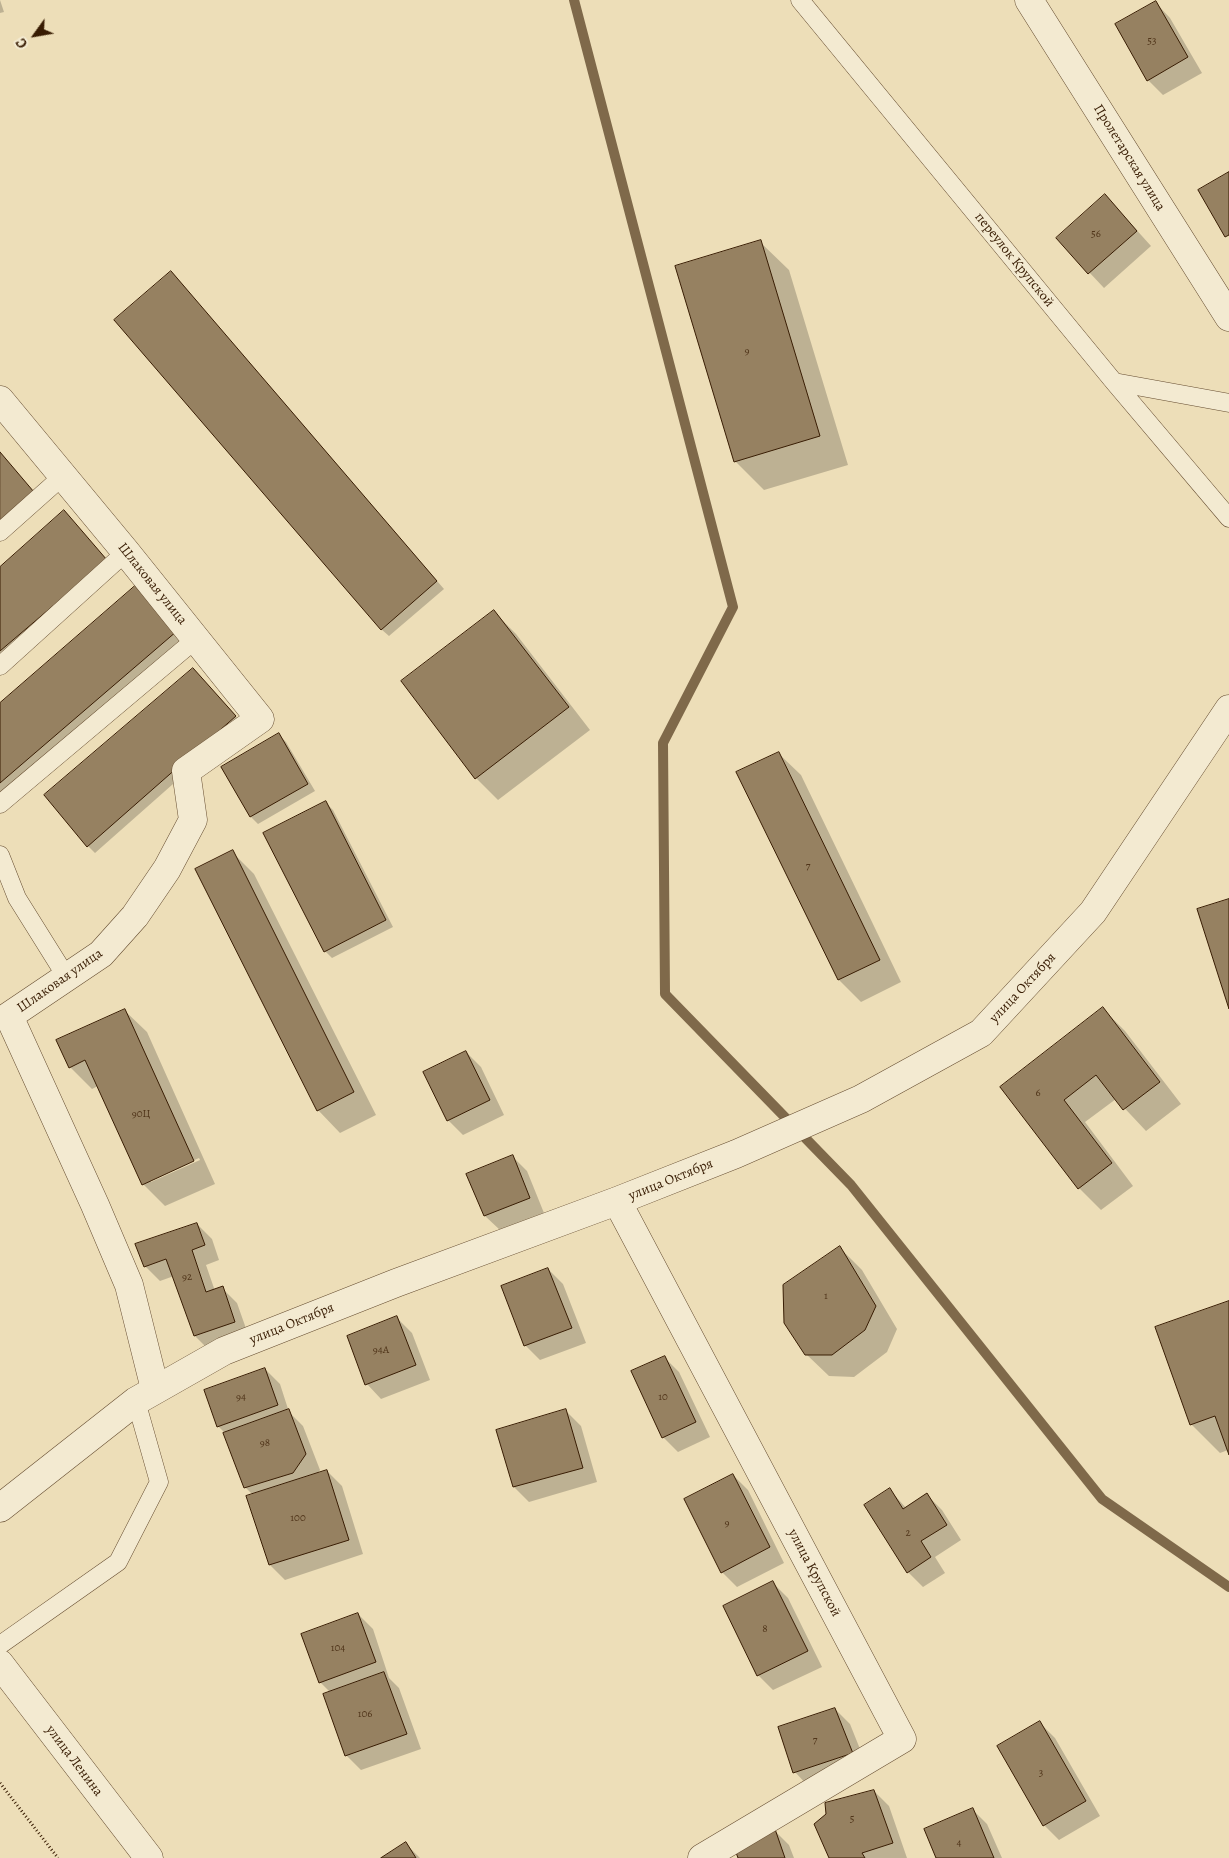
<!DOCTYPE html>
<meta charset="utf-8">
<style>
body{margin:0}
#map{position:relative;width:1229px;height:1858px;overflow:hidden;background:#eddeb8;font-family:Alegreya,serif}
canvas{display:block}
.north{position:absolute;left:10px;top:10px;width:50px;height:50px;-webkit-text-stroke:4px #f3ead1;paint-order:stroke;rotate:238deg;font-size:14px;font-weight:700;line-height:20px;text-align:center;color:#381c03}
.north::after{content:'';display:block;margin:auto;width:18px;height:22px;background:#381c03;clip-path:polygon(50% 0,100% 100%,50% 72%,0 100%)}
</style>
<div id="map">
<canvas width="1229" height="1858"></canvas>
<div class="north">С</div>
</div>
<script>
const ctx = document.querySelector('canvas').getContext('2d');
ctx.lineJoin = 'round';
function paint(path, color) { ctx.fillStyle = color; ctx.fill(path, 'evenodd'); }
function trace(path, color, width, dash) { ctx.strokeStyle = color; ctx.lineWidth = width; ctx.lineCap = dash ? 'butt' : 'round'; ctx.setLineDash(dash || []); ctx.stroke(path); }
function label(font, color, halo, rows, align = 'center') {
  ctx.font = font + ' Alegreya,serif'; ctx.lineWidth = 4.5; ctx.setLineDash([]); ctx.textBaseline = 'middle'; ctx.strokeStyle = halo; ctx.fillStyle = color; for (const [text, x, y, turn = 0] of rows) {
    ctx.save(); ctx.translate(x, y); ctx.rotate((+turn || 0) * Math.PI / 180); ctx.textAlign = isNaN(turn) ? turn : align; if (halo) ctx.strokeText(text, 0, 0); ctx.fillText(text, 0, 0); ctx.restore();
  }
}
paint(new Path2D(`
 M0,0L4,12L0,13Z
 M1156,3L1170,18L1202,73L1163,95L1148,80L1117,25Z
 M1105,195L1151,246L1104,288L1057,238Z
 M760,242L789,270L848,465L764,490L735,461Z
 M178,280L444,589L389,636L381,629Z
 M0,568H113L0,664Z
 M135,588L183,639L0,796V705Z
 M494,612L516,634L590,730L498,800L476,778Z
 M200,677L242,723L95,853L88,846Z
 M279,735L286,742L315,791L258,824L251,817Z
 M778,753L801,775L901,982L861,1002L839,980Z
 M326,803L333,810L393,927L332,958L325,951Z
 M232,852L254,874L376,1115L340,1133L318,1110Z
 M1103,1009L1125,1031L1181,1104L1146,1131L1116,1099L1085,1122L1133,1186L1101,1210L1079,1188L1001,1087Z
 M124,1010L147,1032L215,1184L165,1206L143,1184L98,1086L92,1089L70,1067ZM199,1158L200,1160L151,1182V1179Z
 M466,1052L481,1067L504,1115L463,1135L448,1120Z
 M512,1156L527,1171L544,1213L500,1230L485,1216Z
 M197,1224L212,1239L219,1260L206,1265L215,1291L222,1288L237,1303L249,1337L210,1351L195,1336L174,1276L160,1281L145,1266Z
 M840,1248L862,1270L897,1329L887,1352L854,1377L829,1376L806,1354Z
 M548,1269L563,1284L586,1343L540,1360L526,1346L503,1287Z
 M1229,1302V1452L1228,1450L1220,1453L1191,1424Z
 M397,1318L412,1333L430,1380L381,1399L367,1384Z
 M664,1357L679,1372L710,1437L678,1452L663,1437Z
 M265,1369L280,1384L289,1412L303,1426L320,1470L317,1475L327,1471L342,1486L363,1554L285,1580L270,1565L253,1495L245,1487L225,1433L218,1426Z
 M566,1411L581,1426L597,1482L529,1502L514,1487L498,1431Z
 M733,1475L748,1490L784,1563L737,1587L722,1572Z
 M890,1490L906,1508L927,1495L942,1510L961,1540L935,1557L945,1573L923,1587L908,1572Z
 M773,1583L788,1598L822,1667L773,1690L758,1675Z
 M358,1614L373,1629L389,1678L399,1688L421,1749L361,1770L346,1755L330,1692L320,1682Z
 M835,1709L850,1724L868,1769L809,1787L795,1772Z
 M1040,1723L1055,1738L1100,1816L1059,1840L1044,1825Z
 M874,1791L889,1806L907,1858H830Z
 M972,1809L987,1824L1002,1858H938Z
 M774,1830L789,1845L794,1858H739Z
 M406,1844L420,1858H384Z`), '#0003');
trace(new Path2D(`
 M574,0L733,607L663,743L665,994L851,1185L1102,1499L1229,1587`), '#7f694a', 10);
const building = new Path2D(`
 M1156,1L1188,57L1147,81L1115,24Z
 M1229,172V235L1225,237L1198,190Z
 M1105,194L1137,231L1088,274L1056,238Z
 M761,240L820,436L734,462L675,266Z
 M171,271L437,581L381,630L114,320Z
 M0,452L34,492L0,522Z
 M64,510L107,560L0,651V567Z
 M135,586L177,631L0,783V703Z
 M494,610L569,707L475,779L401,681Z
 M193,668L236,716L87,847L44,795Z
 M279,733L308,784L250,817L221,767Z
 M779,752L880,960L838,980L736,772Z
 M326,801L386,920L324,952L263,833Z
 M233,850L354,1092L317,1111L195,869Z
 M1229,899V1009L1197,909Z
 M1103,1007L1160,1082L1123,1110L1096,1075L1064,1100L1112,1163L1078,1189L1000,1087Z
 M125,1009L194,1161L142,1185L85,1060L69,1068L56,1040Z
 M466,1051L490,1100L447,1121L423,1072Z
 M513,1155L530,1198L484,1216L466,1174Z
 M197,1223L205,1245L192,1250L206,1292L223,1286L235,1322L194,1336L166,1259L144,1267L135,1244Z
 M840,1246L876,1306L865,1330L832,1355H805L784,1323L783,1285Z
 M548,1268L572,1328L524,1346L501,1286Z
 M1229,1301V1455L1215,1416L1190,1425L1155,1327Z
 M397,1316L416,1365L365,1385L347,1336Z
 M665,1356L696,1422L662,1438L631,1371Z
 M265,1368L278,1405L217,1427L204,1390Z
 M289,1409L306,1454L293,1473L244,1488L223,1433Z
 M566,1409L583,1468L513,1487L496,1430Z
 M327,1470L349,1540L269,1565L246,1496Z
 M733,1474L770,1547L721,1573L684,1499Z
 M890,1488L903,1509L927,1493L947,1525L921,1541L931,1557L907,1573L864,1505Z
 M773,1581L808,1651L757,1676L723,1606Z
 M358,1613L376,1662L319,1683L301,1634Z
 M384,1672L407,1734L345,1756L323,1694Z
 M835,1708L856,1761L850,1754L793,1773L778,1727Z
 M1040,1721L1086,1801L1043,1826L997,1746Z
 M874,1790L893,1843L862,1853L865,1858H829L814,1824L826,1814L825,1803Z
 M973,1808L994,1858H936L924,1829Z
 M775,1829L785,1858H738L733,1844Z
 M406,1842L416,1858H381Z`);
paint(building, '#968161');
trace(building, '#381c03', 1);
const service = new Path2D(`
 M800,0L1114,382L1229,518
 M1114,382L1229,403
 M0,532L64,475
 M0,666L126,552
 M0,804L196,639
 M0,855L17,898L67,978
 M0,1645L118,1562L159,1482L136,1401`);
const minor = new Path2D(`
 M1029,0L1229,317
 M0,400L126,552L260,719L186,771L193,820L167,869L135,916L101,954L9,1016L95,1205L129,1285L155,1389
 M617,1201L902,1739L702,1858
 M0,1508L136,1401L224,1351L396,1283L617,1201L736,1154L861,1099L981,1033L1093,912L1229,709`);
const tertiary = new Path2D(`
 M0,1664L149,1858`);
trace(service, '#654c30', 19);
trace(minor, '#654c30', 29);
trace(tertiary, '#654c30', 29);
trace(new Path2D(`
 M0,1783L58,1858`), '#381c03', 3, [1, 2.5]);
trace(service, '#f3ead1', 18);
trace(minor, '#f3ead1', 28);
trace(tertiary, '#f3ead1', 28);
label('11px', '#50351a', null, [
 ["53",1152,41],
 ["56",1096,234],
 ["9",747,351],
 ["7",808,866],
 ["6",1038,1093],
 ["90Ц",141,1114],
 ["92",187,1277],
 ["1",826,1296],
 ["94А",381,1350],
 ["94",241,1397],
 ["10",663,1397],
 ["98",265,1443],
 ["100",298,1518],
 ["9",727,1523],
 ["2",908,1533],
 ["8",765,1629],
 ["104",338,1648],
 ["106",365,1714],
 ["7",815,1740],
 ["3",1041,1773],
 ["5",852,1819],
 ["4",959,1843]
]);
label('14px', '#381c03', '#f3ead1', [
 ["Пролетарская улица",1129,158,58],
 ["переулок Крупской",1014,260,51],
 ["Шлаковая улица",152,584,51],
 ["Шлаковая улица",60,981,-35],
 ["улица Октября",1023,988,-47],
 ["улица Октября",671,1180,-22],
 ["улица Октября",292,1324,-22],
 ["улица Крупской",814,1573,62],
 ["улица Ленина",74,1761,53]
]);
</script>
